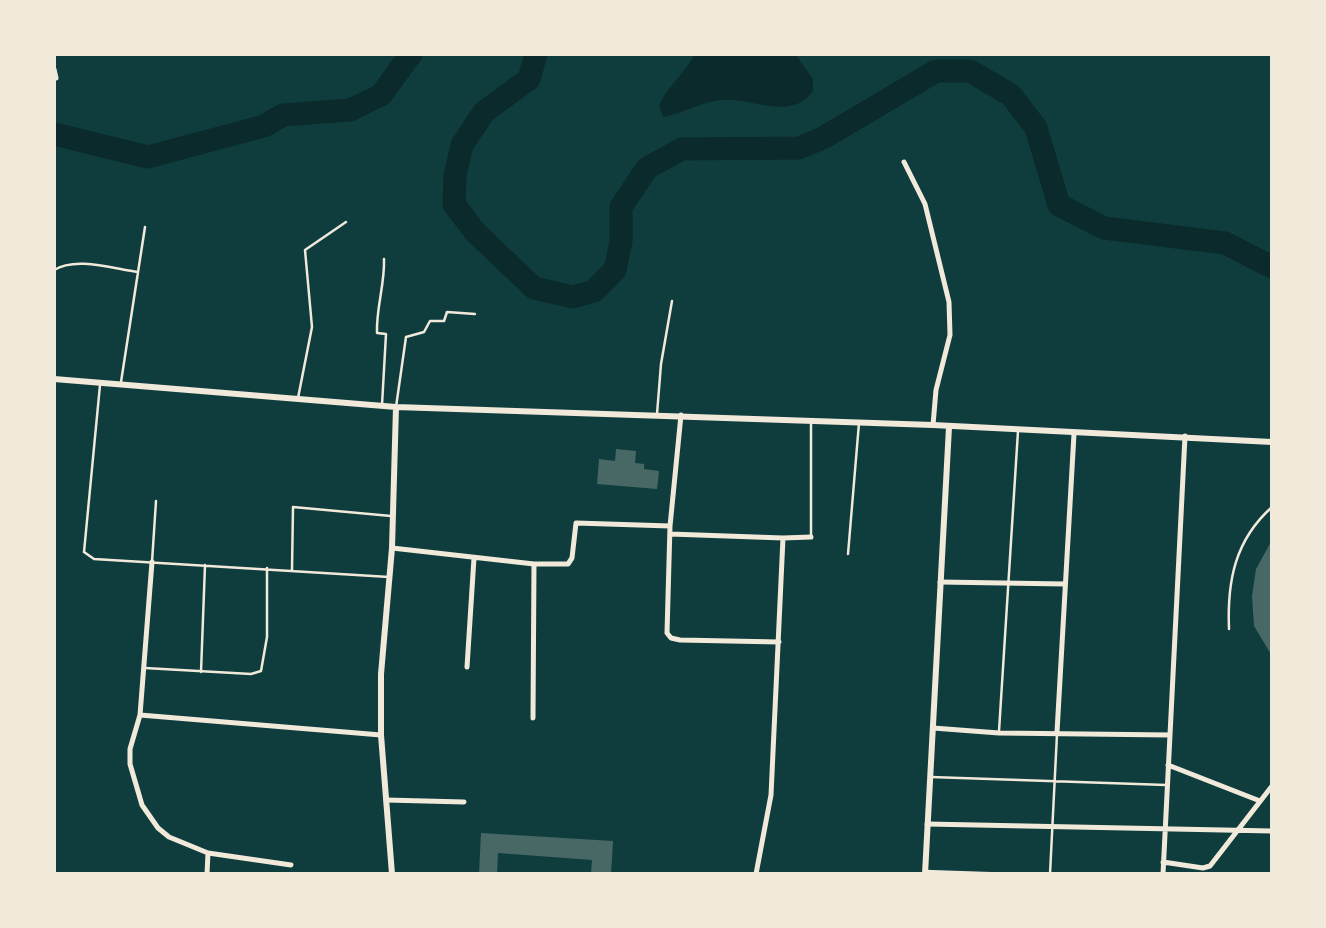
<!DOCTYPE html>
<style>
body{margin:0}
#map{position:relative;width:1326px;height:928px;overflow:hidden;background:#0f3d3e;font-family:Bitter,serif}
canvas{display:block}
.frame{position:absolute;inset:0;border:56px solid #f1e9da;pointer-events:none}
</style>
<div id="map">
<canvas width="1326" height="928"></canvas>
<div class="frame"></div>
</div>
<script>
const ctx = document.querySelector('canvas').getContext('2d');
ctx.lineJoin = 'round';
function paint(path, color) { ctx.fillStyle = color; ctx.fill(path, 'evenodd'); }
function trace(path, color, width, dash) { ctx.strokeStyle = color; ctx.lineWidth = width; ctx.lineCap = dash ? 'butt' : 'round'; ctx.setLineDash(dash || []); ctx.stroke(path); }
paint(new Path2D(`
 M695,54H795L813,79V91C792,121 756,99 726,100C705,100 684,113 663,117L659,106C668,85 683,76 695,54Z`), '#0a2a2b');
trace(new Path2D(`
 M536,54L529,79L484,112L462,145L455,175L454,204L475,232L534,288L573,297L594,291L615,270L621,241V207L647,168L682,149L799,148L823,138L936,71H970L1011,95L1036,128L1059,205L1104,228L1225,243L1272,267
 M54,134L148,157L264,126L283,115L350,110L381,95L411,54`), '#0a2a2b', 23);
paint(new Path2D(`
 M616,449L636,451L635,463L644,464V469L659,471L657,489L597,484L599,459L615,461Z
 M1272,540V656L1254,626L1252,596L1256,569Z
 M481,833L613,841L611,874H591L592,860L498,853L497,874H479Z`), '#486865');
trace(new Path2D(`
 M54,270C76,256 114,269 138,272
 M121,382L145,227
 M100,385L84,552L94,559L389,577
 M298,398L312,327L305,250L346,222
 M382,405L386,334L377,333C376,308 385,284 384,259
 M396,407L406,337L424,332L430,321H444L447,312L475,314
 M657,414L661,364L672,301
 M811,421V537
 M848,554L859,423
 M152,562L156,501
 M292,570L293,507L391,516
 M1229,629C1227,581 1235,540 1272,507
 M145,668L251,674L261,671L267,637V568
 M201,672L205,565
 M999,731L1018,431
 M931,777L1166,785
 M925,871L1013,874
 M1050,874L1057,734`), '#f1e9da', 2.5);
trace(new Path2D(`
 M54,69L56,78
 M904,162L925,204L949,302L950,335L936,390L933,425
 M681,415L670,526L667,633L671,638L680,640L779,642
 M670,534L783,538
 M392,548L534,564H568L572,558L576,523L670,526
 M152,562L140,715L130,749V764L142,805L158,828L169,837L208,853L207,874
 M940,582L1065,584
 M467,667L474,558
 M140,715L381,735
 M533,718L534,564
 M933,728L999,733L1170,735
 M1057,732L1074,434
 M1168,765L1260,801
 M386,800L464,802
 M927,824L1272,831
 M208,853L291,865
 M1163,862L1203,868L1210,866L1272,786
 M756,874L771,795L783,538L811,537
 M1163,874L1185,436`), '#f1e9da', 5);
trace(new Path2D(`
 M54,379L396,407L933,425L1272,442
 M392,874L381,735V674L392,548L396,407
 M925,874L949,427`), '#f1e9da', 6);
</script>
